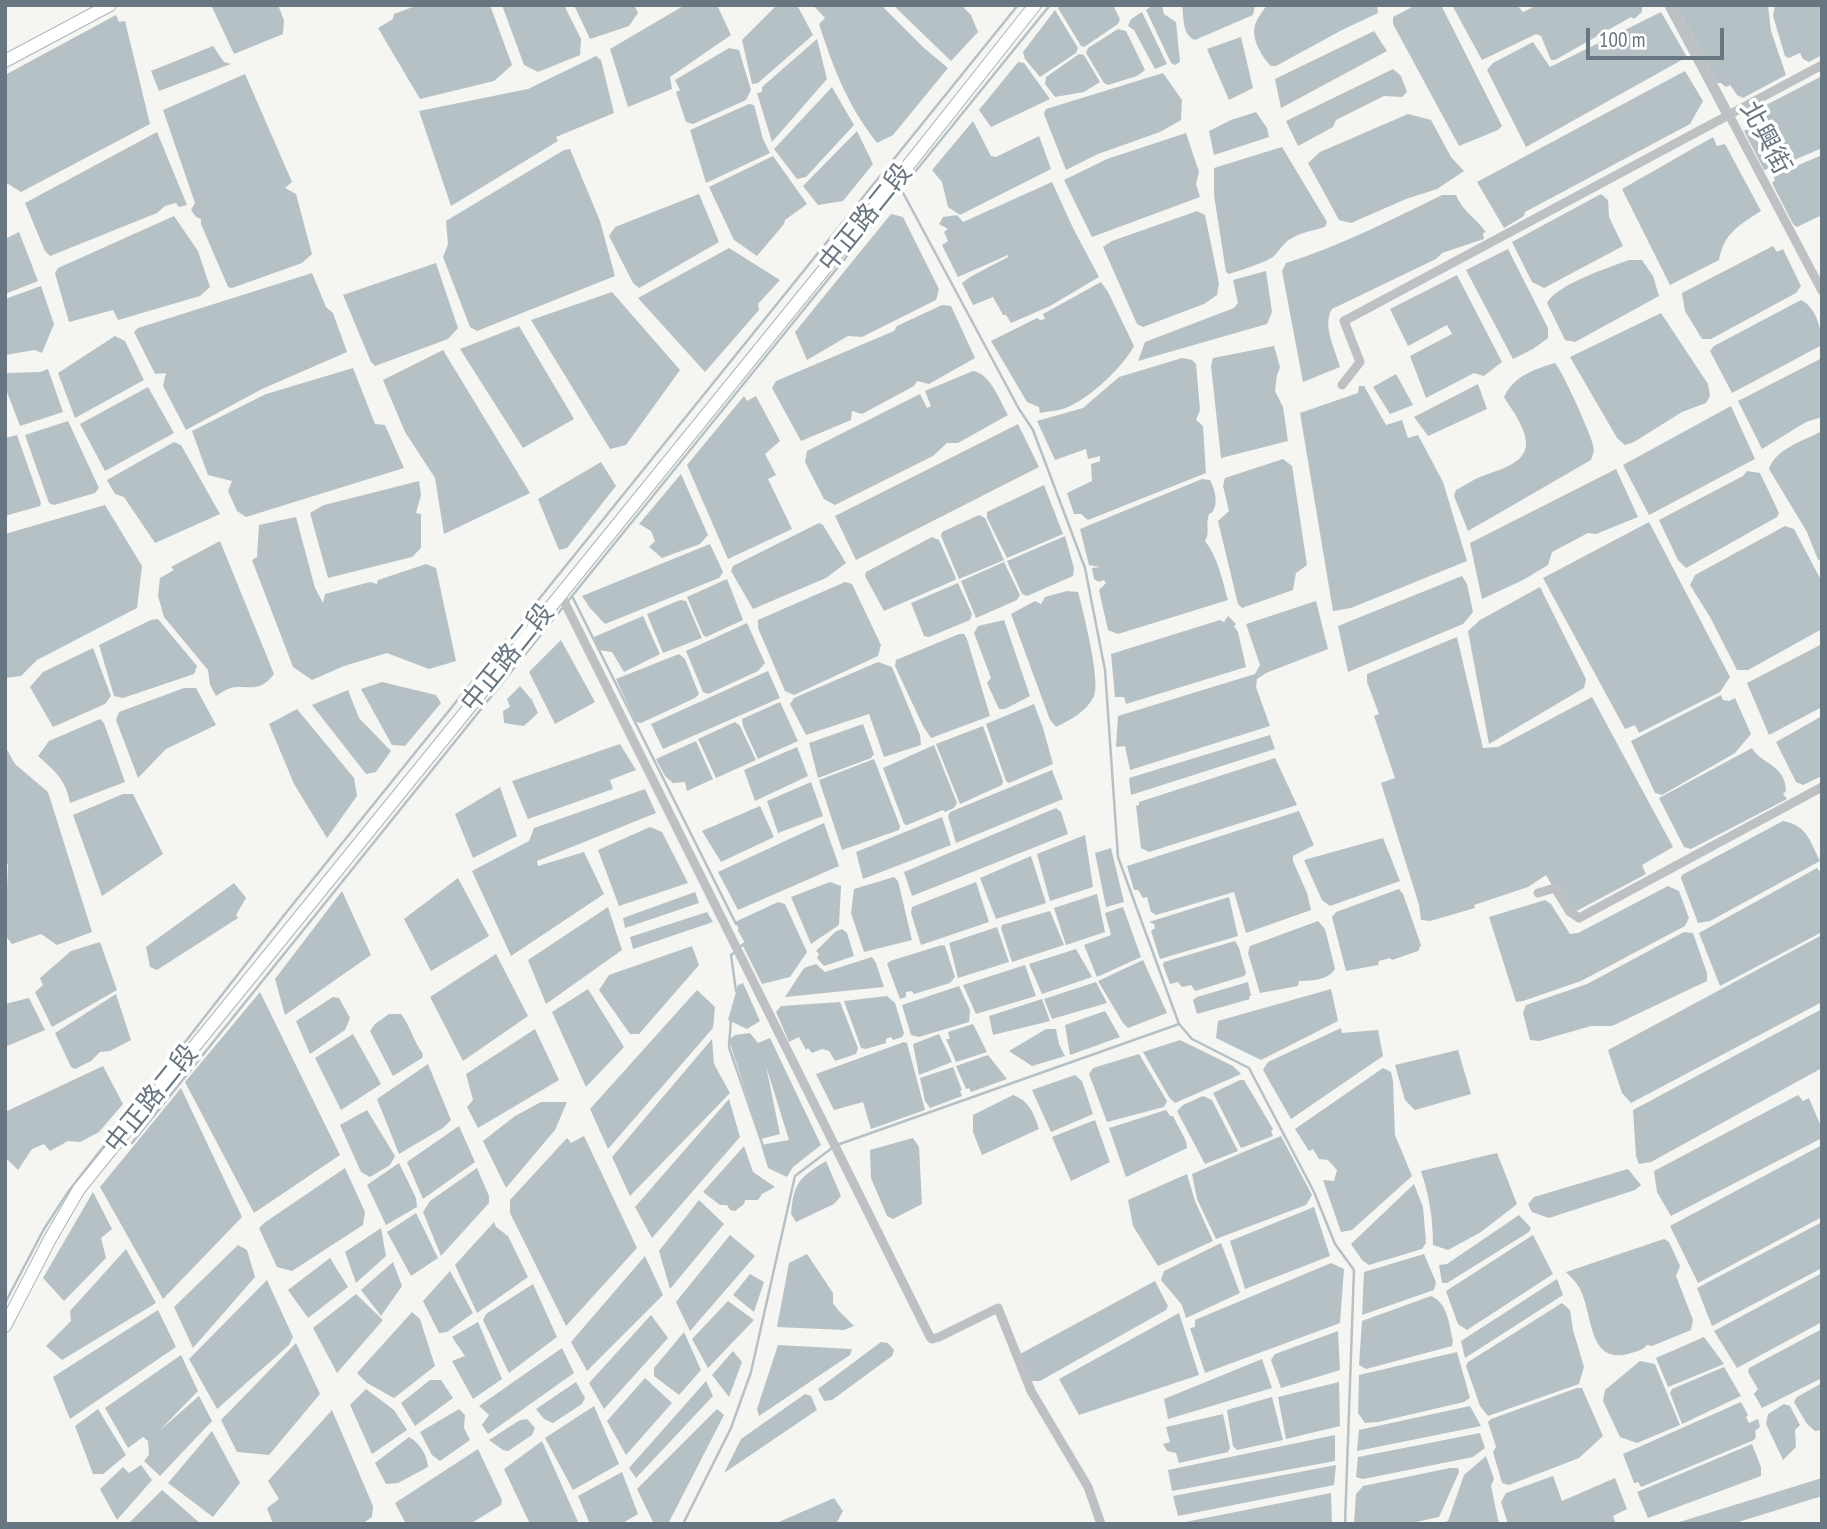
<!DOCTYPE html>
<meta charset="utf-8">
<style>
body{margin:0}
#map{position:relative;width:1827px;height:1529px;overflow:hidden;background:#f5f5f2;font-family:"PT Sans Narrow",sans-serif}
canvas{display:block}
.frame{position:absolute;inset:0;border:7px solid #677680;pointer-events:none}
.scale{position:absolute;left:1586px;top:28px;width:138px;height:32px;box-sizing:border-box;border:4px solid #677680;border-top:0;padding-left:9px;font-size:21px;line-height:24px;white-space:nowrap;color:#677680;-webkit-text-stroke:5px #fff;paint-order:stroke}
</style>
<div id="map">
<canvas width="1827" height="1529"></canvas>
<div class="frame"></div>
<div class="scale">100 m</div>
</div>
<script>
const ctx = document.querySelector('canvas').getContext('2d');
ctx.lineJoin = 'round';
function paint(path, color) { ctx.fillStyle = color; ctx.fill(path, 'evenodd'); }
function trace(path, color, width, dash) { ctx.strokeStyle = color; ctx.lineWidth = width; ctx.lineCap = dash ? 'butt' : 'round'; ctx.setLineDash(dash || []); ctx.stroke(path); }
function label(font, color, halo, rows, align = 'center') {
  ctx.font = font + ' "PT Sans Narrow","Noto Sans TC",sans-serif'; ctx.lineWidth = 7; ctx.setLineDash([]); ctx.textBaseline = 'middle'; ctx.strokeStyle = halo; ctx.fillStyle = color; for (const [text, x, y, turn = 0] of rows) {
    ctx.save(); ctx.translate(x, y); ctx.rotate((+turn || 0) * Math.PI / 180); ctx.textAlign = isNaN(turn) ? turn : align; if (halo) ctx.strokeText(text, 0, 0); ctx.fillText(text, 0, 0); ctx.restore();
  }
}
paint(new Path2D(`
 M211,5H278L284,20L283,34L234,54Z
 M418,5H490L512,65L494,81L420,99L378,28L393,19L394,14Z
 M502,5H564L581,39L580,55L538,72L524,65Z
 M574,5H634L638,13L629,26L590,39Z
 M685,5H717L731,35L670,77L672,89L628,107L610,49Z
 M777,5H797L813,35L758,83L752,84L742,40Z
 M813,5H881L924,48L948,68L893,135L877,143C847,104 834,70 819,24L825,18Z
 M893,5H961L971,15L978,32L951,61Z
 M1061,5H1113L1120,19L1118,24L1084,47L1081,46L1058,8Z
 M1153,5H1162L1164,14L1176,22L1180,62L1175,65L1171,63L1146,10Z
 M1182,5H1255L1253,15L1195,40C1182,35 1184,18 1182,5Z
 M1267,5H1377L1378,13L1342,30L1276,66H1271C1262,57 1251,39 1255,25C1257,18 1263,11 1267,5Z
 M1416,5H1441L1502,126L1498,130L1459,146L1393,24V17Z
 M1452,5H1517L1523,12L1538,5H1642V12L1634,19L1631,17L1555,60H1551L1541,36L1536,34L1482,60Z
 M1676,5H1768L1771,31L1786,75L1743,98L1737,95L1730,85L1726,87L1721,83H1717Z
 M1775,5H1822V55L1809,62L1803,59L1800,53L1789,58L1785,56L1773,16Z
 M1055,10L1078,48L1076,53L1040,77L1025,59L1023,52Z
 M1142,12L1167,64L1155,69L1134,30L1128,26L1131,19Z
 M1661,12L1687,57L1526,147L1487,70L1493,63L1533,42L1550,67Z
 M116,15L119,22L125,21L150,124L21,192L5,182V75Z
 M1118,29L1126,31L1145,70L1137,76L1108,85L1104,83L1086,53L1088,48Z
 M1374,31L1387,51L1281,108L1275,79Z
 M1241,37L1253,88L1229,100L1207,49Z
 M817,39L827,79L772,142L757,93L762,92V87Z
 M213,46L224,62L231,64L159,91L151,71Z
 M729,48L739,50L751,90L746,100L693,124L686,122L676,92L680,90L675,80Z
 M1079,54L1084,55L1100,82L1084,92L1055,97L1045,84L1046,77Z
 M596,56L601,60L614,113L556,137L558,141L451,206L419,111L528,89Z
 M1018,62L1024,63L1050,99L991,127L979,110Z
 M1393,69L1401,76L1407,92L1402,97L1384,96L1336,120L1333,127L1298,146L1286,121Z
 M1685,71L1703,101L1690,124L1525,212L1524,216L1504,228L1477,182Z
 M1163,73L1182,100L1181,120L1160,132L1098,154L1066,170L1044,114L1046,109Z
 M245,74L292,182L285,188L296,194L312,254L302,263L232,288L228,287L201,224V219L196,217L191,210L195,203L163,110Z
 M1822,76V148L1776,168L1764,170L1744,131L1751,127L1745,116Z
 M832,87L854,125L806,177L797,179L774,149Z
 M749,104L754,105L763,139L770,153L706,183L690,130Z
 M1256,112L1267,128L1269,137L1214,155L1209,131L1231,120Z
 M1408,114L1431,120L1451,157L1464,171L1437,189L1406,199L1351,223L1339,220L1308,163L1320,152Z
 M973,121L991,156L996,157L1039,136L1051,169L960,215L948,207L942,182L932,170Z
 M857,131L873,164L843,201L818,205L803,186Z
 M157,132L187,205L179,207L176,203L165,206L157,213L50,256L45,251L25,203Z
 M1186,133L1199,172L1196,184L1200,197L1092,237L1064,180L1107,159Z
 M1713,137L1717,146L1725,144L1761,211C1739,225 1724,233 1719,260L1670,285L1622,189Z
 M1282,147L1327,222L1325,227C1315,230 1303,232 1294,237C1284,241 1281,249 1274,256C1267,262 1239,271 1229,274L1226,272L1214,195V168Z
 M570,149L600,221L615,276L477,331L470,327L443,257L448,244L446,221L564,150Z
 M1822,155V221L1820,216L1797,227L1793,224L1772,183L1775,180L1773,176Z
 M773,156L807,204L785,220L784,224L757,256L734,240L709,187Z
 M1052,182L1073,228L1099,277L1050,306L1011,323L1006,315H1003L993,297L973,305L962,283L970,277L1008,257V255L958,277L942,245L948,241L944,232L948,229L939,224L943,217L957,215L963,222Z
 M699,194L719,242L639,288L633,283L609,236L615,227Z
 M1601,194L1608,200L1609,217L1623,246L1544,288L1532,282L1512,242Z
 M1442,195H1456C1464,213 1474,216 1486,232L1483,233L1484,239L1442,253L1436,259L1332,309C1322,325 1335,349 1340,367L1303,382L1282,271L1286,263C1340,246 1391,220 1442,195Z
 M1197,211L1205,215L1219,283L1217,295L1204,304L1143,327L1137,324L1103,247L1112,241Z
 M891,214L903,217L939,289L936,300L862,337L848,336L807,360L795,332Z
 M174,216L198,251L210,287L200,296L118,320L113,310L69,322L55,273L58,268Z
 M19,232L38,281L5,294V239Z
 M1773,246L1777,252L1783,249L1801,286L1796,293L1711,339H1702L1685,311L1682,293Z
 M729,248L780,280L758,304L759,310L705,372L638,298Z
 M1508,249L1548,328V338L1533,349L1513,359L1466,270Z
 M1629,260H1642L1653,276L1659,296L1575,342L1565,340L1547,303C1557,284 1608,268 1629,260Z
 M436,263L458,328L448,339L375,366L371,362L343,295Z
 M1266,271L1272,312L1267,324L1138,361L1145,342L1234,308L1238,303L1233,280Z
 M312,273L326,307L333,313L347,352L262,389L186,430L163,386L166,373L155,374L134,332L138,328Z
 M1457,275L1502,362L1484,376L1474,373L1426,398L1410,356L1452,334L1447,325L1408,346L1390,309Z
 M1101,282L1108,292L1134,346C1122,368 1091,397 1068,407C1060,411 1049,411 1040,413L1039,407L1027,402L991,341L1037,318L1040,320L1045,319L1043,314Z
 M41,286L54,324L42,353L35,350L5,355V299Z
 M612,292L680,370L626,445L610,449L531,320Z
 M1801,300C1816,307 1822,330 1822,345L1732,393L1710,351L1714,346Z
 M942,305L951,306L975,358L929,384L917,381L914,386L862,414L852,411L851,420L801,441L772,388L776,381L894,331L897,326Z
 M1661,313L1708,384L1710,396L1706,403L1682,412L1634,442L1625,445L1617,438L1570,357Z
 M519,326L574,419L523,448L460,349Z
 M115,336L125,341L144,380L75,418L58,373Z
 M1274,346L1280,367L1277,375L1275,391L1283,407L1288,441L1221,458L1211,366L1213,358Z
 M443,350L530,493L444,534L435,478L405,432L383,380Z
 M1182,358L1192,360L1196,364L1200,410L1196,420L1203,426L1206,473L1088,520L1081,514H1074L1067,493L1092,481L1091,464L1100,461V456L1088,459L1086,449L1055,460L1037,421L1083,408L1119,377Z
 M1822,358V417L1806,422L1762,449L1738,401Z
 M1555,363C1562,370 1594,440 1594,449C1594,453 1592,456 1591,460L1468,531L1454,496L1456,490C1464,486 1472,480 1480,477C1496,470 1527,465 1526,442C1525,426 1511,409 1504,397C1515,375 1533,370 1555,363Z
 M353,368L375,424L385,425L404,468L246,517L237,511L228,491L232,481L208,475L192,431L266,394Z
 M48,369L63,412L20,426L5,387V373L40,372Z
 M973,371C990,373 1000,401 1008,415L958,443H947L933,456L835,505L824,499L805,462L807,451L920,394L927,408L931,406L925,391Z
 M1396,374L1413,405L1390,414L1373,387Z
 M1478,384L1487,409L1428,436L1414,417Z
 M1359,386H1364L1386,425L1402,420L1408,438L1418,435L1443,482L1467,561L1351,608L1333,611L1300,413L1358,393Z
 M148,387L174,433L105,471L80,424Z
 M744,396L747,401L756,396L780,441L765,454L776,475L768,479L792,529L728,559L687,465Z
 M1731,406L1755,459L1649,515L1623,465Z
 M68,421L99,488L95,493L54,505L49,503L25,435Z
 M1018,424L1039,467L856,560L835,516Z
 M1822,431V561L1818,560L1807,532L1769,469C1775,449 1805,440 1822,431Z
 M17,435L41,503L40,506L5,516V438Z
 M174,442L181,445L220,514L155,543L124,497L115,494L107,480Z
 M1283,459L1292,466L1307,565L1296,573L1293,590L1242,608L1238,604L1218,521L1229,511L1223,486L1225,478Z
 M601,462L616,486L567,548L559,550L538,499Z
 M1616,469L1638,517L1596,534L1588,533L1552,552L1548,565L1523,580L1482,599L1470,543Z
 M1747,471L1760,473L1779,513L1777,517L1686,568L1678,560L1659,520L1743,476Z
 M681,474L708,535L700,544L662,558L649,547L655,541L651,531L639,524Z
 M1202,479L1210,480C1214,487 1218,501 1214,509C1211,517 1210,509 1208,518C1206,526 1210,533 1205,541C1218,557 1222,580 1228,600L1118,634L1108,630L1099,590L1106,583L1104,580L1099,582L1094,579L1092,568L1100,567L1089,565L1080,529Z
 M419,481L421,495L416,513L421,514V548L412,557L328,578L310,513L324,505Z
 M1044,485L1063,534L1007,558L987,518V512Z
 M105,505L142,566L137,608L37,660L21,676L5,678V534Z
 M979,515L985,518L1004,560L959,579L941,536L942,532Z
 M296,517L315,588L323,603L325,594L370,582L377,584L378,580L426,564L436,568L456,661L429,669L387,653L344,666L312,680L293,667L252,560L257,557L259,525Z
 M1649,522L1730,677L1720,692L1639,733L1635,725L1625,729L1543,578Z
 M819,523L823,525L846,563L826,578L753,609L731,571L733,566Z
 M1785,526L1794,529L1822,582V629L1748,670H1737L1710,617L1690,585L1695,575Z
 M1065,536L1074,568L1073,576L1027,596L1022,594L1007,561Z
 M932,537L939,540L956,578L955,580L884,611L865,576L866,572Z
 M220,541L274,674C261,690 256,687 237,687C229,687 222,692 216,696L210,685L208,670L164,617L158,596L160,578L174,570L171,567Z
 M710,544L723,572L719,578L605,624L590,608L582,596Z
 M1004,562L1020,595L1017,600L976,618L961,581Z
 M1462,576L1467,584L1473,612L1463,624L1348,672L1338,626Z
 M727,579L743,620L706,637L703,635L687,597Z
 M845,582L852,584L881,645L878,656L794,695L785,691L758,628V620Z
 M958,583L972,614L970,620L929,637L924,636L911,603Z
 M1540,587L1586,679L1584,688L1489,744L1468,631L1480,620Z
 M1067,591L1078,592C1083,610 1101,682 1094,696C1087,711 1071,720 1056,727L1050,720L1011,614L1035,601L1041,604L1045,597Z
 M680,600L686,601L702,638L663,653L647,614Z
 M1316,601L1328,649L1266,673L1257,679L1256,687L1270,726L1130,770L1125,746L1116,747L1118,716L1255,674L1260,665L1246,624Z
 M643,616L660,654L624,672L612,652L598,650L594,637Z
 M1228,616L1236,624L1234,626L1238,632L1246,667L1126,704L1124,697H1115L1111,654L1220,620L1224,622Z
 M158,619L197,666L194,674L123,698L114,696L99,645L151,620Z
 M1004,620L1030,696L1005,709H999L987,683L991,678L974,633L978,626Z
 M747,623L765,663L758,671L708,694L703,692L686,651Z
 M959,634H964L967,639L990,716L931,738L923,726L895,666L896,660Z
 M1457,637L1483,748L1498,747L1592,697L1673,847L1642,865L1646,874L1569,915L1546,875L1528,887L1474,905L1475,908L1430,921L1421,920L1419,905L1381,783L1395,778L1374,716L1379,714L1367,682V674Z
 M561,640L595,702L555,724L529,672Z
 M1822,644V707L1769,735L1747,683Z
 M93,648L111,696L105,704L53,727L30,687L43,672Z
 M679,654L685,659L699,694L695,698L641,723L636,722L616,679Z
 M878,662L892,667L920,735L921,745L884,757L869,714L806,735L790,704L794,698Z
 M768,671L780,698L663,749L651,724Z
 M382,682L436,695L441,703L405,746L392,745L361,689Z
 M520,686L532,700L538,713L524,726L504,723L503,711L510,707L507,699Z
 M184,688H196L216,725L166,749L138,778L116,720L119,712Z
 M348,690L359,718L391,751L376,772L366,774L312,705Z
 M1721,695L1723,700L1729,701L1735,698L1751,734L1735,753L1662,795L1655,793L1631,741Z
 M780,702L798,741L758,759L743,726L742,719Z
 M1034,704L1043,728L1053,764L1009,783L1006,781L986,724Z
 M297,709L354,778L357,796L327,838L294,784L269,724Z
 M1822,716V776L1803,785L1796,782L1776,742Z
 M100,719L104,723L125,782L70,803C66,780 55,771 38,756L49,741Z
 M735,722L740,726L756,760L716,778L698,739Z
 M863,724L874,754L871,758L818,778L809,743Z
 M983,726L1003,781L1002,785L960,804L936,744Z
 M1270,735L1275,749L1131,795L1129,778Z
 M696,741L713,779L687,791L685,782L673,783L665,776L656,759Z
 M620,744L636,770L610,780L613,789L528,819L512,781Z
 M934,745L957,803L954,808L945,812L943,810L907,825L904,824L883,768Z
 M5,746L15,764L48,792L92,932L57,945L41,934L12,944L5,935L8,864H5Z
 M797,747L808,776L755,801L744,770Z
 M1752,748C1762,765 1785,764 1786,791L1783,794L1787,799L1691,849L1684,847L1659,798Z
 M1275,758L1297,805L1149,852L1141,848L1136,806L1139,805V802Z
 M874,759L900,826L899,830L842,850L819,780Z
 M1052,770L1063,799L956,843L948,816L950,812Z
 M811,782L823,816L778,833L767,801Z
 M500,787L517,836L473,858L455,814Z
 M645,789L656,813L537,861L538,866L584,852L604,894L511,956L472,871L529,841L534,828Z
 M123,794H133L163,854L102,896L73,815Z
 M760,806L774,837L721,862L702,831Z
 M1056,808L1061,812L1068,834L912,896L904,872Z
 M1299,811L1314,845L1293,856V861L1307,893L1311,910L1246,933L1234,892L1156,915L1151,912L1147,897L1143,898L1138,890H1134L1127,866Z
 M942,817L951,845L863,879L856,852Z
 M1783,821C1807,825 1810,841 1820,861L1710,921L1698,923L1681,878L1682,875Z
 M824,823L839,866L738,910L718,872Z
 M650,827L662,832L688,883L619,906L598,850Z
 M1085,835L1093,887L1050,901L1037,854Z
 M1383,838L1400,881L1330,906L1322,900L1304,860Z
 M1111,848L1124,902L1106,907L1095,853Z
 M1031,856L1046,903L996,919L980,878Z
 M1817,868L1822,874V932L1720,986L1699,933Z
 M894,877L898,881L912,940L864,952L851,913L854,889Z
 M458,878L489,936L431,971L404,919Z
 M830,882L841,886L839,925L811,944L791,897Z
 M976,882L989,922L921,945L911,913L912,907Z
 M234,883L246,898L236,915L238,918L157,970L150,967L146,947Z
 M1668,886L1679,891L1689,918L1685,926L1581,981L1523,1001L1516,1002L1489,917L1545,900L1551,904L1570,934L1578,933Z
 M1399,889L1403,894L1421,945L1418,951L1392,960L1390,958L1379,961L1378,965L1346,971L1332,917L1336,912Z
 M342,891L371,955L285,1015L275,979Z
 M695,892L699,903L625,928L623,918Z
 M1097,894L1105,932L1066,945L1054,908Z
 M1229,897L1238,936L1160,959L1151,931L1155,928L1154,924L1149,922Z
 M778,902L785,904L807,952L790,977L762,984L743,946L746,941L735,922Z
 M608,907L622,950L546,1004L528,960Z
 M1123,907L1141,957L1097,977L1084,945L1111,935L1105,913Z
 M1050,911L1064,945L1012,962L1001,928L1002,925Z
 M707,912L713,922L633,949L630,937Z
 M1318,921L1325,929L1335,969C1328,980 1311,981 1299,981L1298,986L1260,993L1248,953L1250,946Z
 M997,927L1009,962L958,978L949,943Z
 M842,929L847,933L854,956L824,966L817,958L819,954L816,951L835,932Z
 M1684,932L1693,933L1707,973V981L1612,1026H1591L1539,1041L1530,1040L1523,1013L1526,1005L1587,984Z
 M1822,935V1002L1631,1103L1622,1093L1608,1050Z
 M1235,941L1239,948L1246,973L1244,976L1195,991L1191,985L1182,987L1178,982L1170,984L1163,965L1164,962Z
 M100,942L117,990L52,1027L35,992L43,985L40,978L71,951Z
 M942,945L945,946L955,977L950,983L914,994L912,991L906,992V997L900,999L887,964L890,961Z
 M692,946L699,965L639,1034H630L599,990L609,975Z
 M1076,949L1092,977L1042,994L1029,964Z
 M496,954L528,1016L463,1061L430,997Z
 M872,957L876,963L884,987L785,997L804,968L816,964L825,972Z
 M1143,960L1167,1013L1128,1028L1123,1023L1098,981Z
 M1025,965L1036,996L976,1014L963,985Z
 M1096,982L1107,1003L1052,1019L1044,999Z
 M1248,982L1251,995L1249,997L1250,999L1197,1014L1193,1000L1197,997Z
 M743,983L760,1021L747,1029L728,1020L738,985Z
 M959,986L970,1010L969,1022L919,1037L911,1035L902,1005Z
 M588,989L624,1047L586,1087L552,1012Z
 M1331,989L1338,1021L1261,1060L1216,1038L1218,1021Z
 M697,990L715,1007L713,1028L608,1149L590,1109Z
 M260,992L340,1155L254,1213L185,1082Z
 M116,994L131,1040L110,1051L100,1052L91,1061L75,1069L71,1067L55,1033Z
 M887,996L895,1003L904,1033L902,1037L893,1040L891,1037L886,1039V1043L866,1049L861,1048L844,1001Z
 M333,997L339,998L350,1018L345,1030L310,1054L296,1021Z
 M29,998L45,1030L5,1047V1004Z
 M1042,999L1050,1021L993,1035L989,1016Z
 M840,1002L858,1048L856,1054L835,1061L829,1051L822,1049L812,1053L808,1048L806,1050L799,1037L789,1042L776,1012L781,1006Z
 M1822,1009V1068L1651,1162L1639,1164L1636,1156L1633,1110Z
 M1105,1011L1120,1037L1070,1055L1065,1025Z
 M389,1014H401C411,1027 413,1041 423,1054L422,1058L393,1076L370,1031L375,1024Z
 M973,1024L987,1052L956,1062L946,1039H950L948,1032Z
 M1341,1028L1342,1033L1378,1030L1383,1056L1291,1119L1263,1070L1268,1062Z
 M535,1029L559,1080L478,1128L467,1107L473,1100L466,1074Z
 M1046,1029H1056L1059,1044L1065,1056L1032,1066L1009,1051Z
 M750,1033L758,1043L770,1038L821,1145L793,1167L787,1177L768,1168L761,1145L789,1140L766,1066L780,1134L761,1139L729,1040L735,1035Z
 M353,1034L381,1084L341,1110L315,1058Z
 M939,1034L952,1062L919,1075L913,1044Z
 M712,1039L714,1064L730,1093L630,1196L612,1157Z
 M1180,1040L1233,1066L1241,1074L1175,1103L1169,1097L1143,1052Z
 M904,1042L907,1043L925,1110L871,1129L863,1102L834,1110L816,1074Z
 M1458,1050L1471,1094L1415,1110L1405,1100L1395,1065Z
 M1139,1054L1167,1101L1164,1107L1107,1122L1089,1074L1093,1068Z
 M988,1055L1007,1079L971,1092L969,1088L966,1089L956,1066Z
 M428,1064L451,1120L443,1128L399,1154L377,1099Z
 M103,1066L123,1104L99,1132L80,1142L68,1141L50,1151L44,1144L32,1149L18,1170L5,1157V1112Z
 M953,1067L962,1090L960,1091L962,1096L930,1108L925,1101L920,1078Z
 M1383,1068L1391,1072L1393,1081L1395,1135L1412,1176L1352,1230L1341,1232L1323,1180L1334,1181L1337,1170L1328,1160L1319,1159L1313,1149L1309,1151L1295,1129Z
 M1075,1075L1082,1081L1093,1114L1051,1132L1032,1090Z
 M1240,1080H1244L1273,1129L1271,1131L1273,1136L1241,1148L1213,1093Z
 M181,1088L242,1217L163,1299L100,1187Z
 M1013,1095C1029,1101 1034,1113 1039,1129L982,1155L973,1132V1115Z
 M1798,1095L1803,1101L1809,1098L1822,1129L1820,1139L1671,1216L1657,1192L1654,1171Z
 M1203,1096L1212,1100L1238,1151L1205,1164L1177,1111L1183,1105Z
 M729,1099L740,1137L652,1238L635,1207Z
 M541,1102H567L555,1130L506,1188L483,1141L515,1116Z
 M367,1110L395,1156L390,1165L370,1177L361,1172L340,1125Z
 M1166,1110L1170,1116H1173L1186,1141L1187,1148L1126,1177L1109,1128Z
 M1095,1120L1110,1162L1071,1181L1052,1137Z
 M459,1126L475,1162L423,1199L407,1162Z
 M584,1136L637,1248L566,1326L510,1213V1200L567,1138L571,1143Z
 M1281,1136L1312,1195L1306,1205L1216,1239L1197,1199L1192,1174Z
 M913,1138L919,1147L922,1204L893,1219L887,1216L871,1178L870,1150Z
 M1822,1145V1217L1698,1283L1670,1226Z
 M744,1146L753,1172L775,1187L762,1194L758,1200H745L744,1204L735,1211L730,1210L727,1205H720L703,1192Z
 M1497,1153L1517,1204L1481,1232L1448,1250L1433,1245C1433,1219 1429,1195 1421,1171Z
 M826,1161L841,1196L834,1204L796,1222L791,1214C794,1182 799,1178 826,1161Z
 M399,1163L416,1198L417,1207L386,1225L367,1185Z
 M345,1168L365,1212L363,1225L292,1271L277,1267L259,1228L264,1223Z
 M477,1168L489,1196V1203L441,1256L423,1212L430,1201Z
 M1628,1169L1641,1185L1635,1190L1549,1218L1532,1212L1528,1204L1534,1197Z
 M1187,1174L1195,1201L1213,1241L1158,1266L1133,1226L1128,1200Z
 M1414,1184L1423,1207L1426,1243L1422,1249L1369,1265L1362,1260L1351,1244Z
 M93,1192L112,1229L101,1238L106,1258L64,1301L43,1278Z
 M699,1200L724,1224L670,1289L659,1251Z
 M1314,1207L1330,1256L1245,1289L1230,1241Z
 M416,1213L438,1258L411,1276L387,1232Z
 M1519,1215L1531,1228L1529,1232L1447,1283H1442L1439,1265L1447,1264Z
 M494,1222L496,1227L508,1236L528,1277L477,1313L455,1265Z
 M1822,1222V1268L1712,1326L1697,1288Z
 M381,1228L386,1256L356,1283L345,1252Z
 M730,1235L755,1256L690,1331L676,1302Z
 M1533,1235L1553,1274L1467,1330L1458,1324L1446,1291Z
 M1664,1239L1669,1242L1680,1266L1676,1276L1693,1320L1691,1330L1652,1346L1647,1345C1642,1351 1636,1351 1628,1354C1588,1364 1593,1314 1580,1289C1577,1283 1571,1277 1566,1272Z
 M1221,1243L1240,1293L1186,1318L1182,1305L1161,1280L1164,1271Z
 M238,1245L247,1250L255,1277L193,1348L174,1307Z
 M126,1249L156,1303L62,1360L46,1346L71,1321L70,1311Z
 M807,1254L833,1293V1303L838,1310L854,1326L844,1330L777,1327L789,1263Z
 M1424,1254L1436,1282L1434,1290L1362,1315L1364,1272Z
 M645,1256L663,1295L587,1371L571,1342Z
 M330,1258L348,1287L308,1318L288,1290Z
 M393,1262L402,1286L381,1316L361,1290Z
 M1331,1263L1344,1269L1340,1323L1205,1373L1190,1328L1195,1327V1320Z
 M450,1271L473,1313L447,1332L439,1333L423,1301Z
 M1822,1273V1322L1737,1368L1714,1331Z
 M750,1274L764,1282L754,1312L733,1295Z
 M1557,1279L1563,1295L1465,1358L1461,1341Z
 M267,1280L293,1337L289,1345L217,1409L189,1359Z
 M1155,1281L1168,1306L1166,1310L1040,1381H1032L1020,1354Z
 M533,1284L557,1337L509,1373L483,1320L486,1314Z
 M356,1294L383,1320L337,1373L313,1328Z
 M1431,1296C1448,1303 1449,1325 1453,1341L1452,1346L1366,1369L1359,1365L1362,1321Z
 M728,1301L754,1320L708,1368L692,1339Z
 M1562,1303L1570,1310L1573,1330L1584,1367L1579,1384L1488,1416L1480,1406L1466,1366L1468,1362Z
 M158,1310L176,1347L70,1419L53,1377Z
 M412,1312L420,1319L435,1366L394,1398L367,1383L357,1373Z
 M1179,1313L1199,1375L1079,1415L1059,1379Z
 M651,1315L668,1338L604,1409L589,1383Z
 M478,1322L502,1379L473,1399L452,1361L465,1356L452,1337Z
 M1822,1329V1378L1762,1408L1754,1394L1758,1389L1748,1372L1749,1368Z
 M1338,1331L1340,1370L1281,1388L1271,1360L1275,1354Z
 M684,1332L701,1370L679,1395L654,1376V1368Z
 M1704,1337L1724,1364L1668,1387L1656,1358Z
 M881,1342L888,1343L894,1350L892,1356L832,1400L824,1401L818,1389Z
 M296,1343L320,1394L269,1455L237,1452L221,1420Z
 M778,1345L852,1349L850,1355L759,1416L757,1409Z
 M562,1348L574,1373L488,1434L482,1425L489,1415L479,1406Z
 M733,1351L742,1362L729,1397L712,1375Z
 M1457,1352L1470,1398L1464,1402L1378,1422L1365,1423L1358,1413L1359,1375Z
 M181,1355L198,1391L159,1431L199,1396L212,1421L160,1476L144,1461L149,1455L148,1441L143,1437L128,1448L105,1408Z
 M1262,1359L1272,1388L1168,1419L1164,1399Z
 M1640,1361L1655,1364L1680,1425L1637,1443L1620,1437L1603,1401L1605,1390Z
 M1724,1367L1741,1396L1682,1424L1670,1393L1672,1389Z
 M645,1378L672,1403L626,1455L607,1421Z
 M430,1380H441L453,1398L415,1426L401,1403Z
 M706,1381L713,1396L636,1478L629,1468Z
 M576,1382L585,1398L582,1404L553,1423L544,1419L536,1409Z
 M1339,1382L1340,1426L1286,1439L1278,1397Z
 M1822,1383V1430L1815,1431L1807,1424L1794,1402L1797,1397Z
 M1577,1388H1582L1603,1436L1579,1458L1509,1485L1502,1483L1493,1452L1496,1447L1488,1422L1491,1419Z
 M366,1389L394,1410L407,1430L372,1454L350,1405Z
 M805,1394L811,1396L817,1410L724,1473L741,1439Z
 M1272,1397L1283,1440L1237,1450L1233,1446L1227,1410Z
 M1741,1402L1748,1415L1746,1417L1749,1423L1758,1419L1760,1427L1755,1431L1756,1437L1754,1440L1641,1487L1638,1482L1634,1483L1623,1454Z
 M1784,1404L1790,1406L1800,1425L1795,1430L1796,1447L1783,1460L1766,1424L1768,1414Z
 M594,1406L619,1464L573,1490L545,1438Z
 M1470,1406L1481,1426L1357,1451L1359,1430Z
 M98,1409L126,1455L103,1474H93L75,1426Z
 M459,1409L465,1415L464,1428L470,1440L440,1461L432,1455L420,1432Z
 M717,1409L724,1415L668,1524H654L637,1489Z
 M332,1410L373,1506L372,1517L362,1524H273L267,1508L279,1499L268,1481Z
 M1223,1414L1230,1448L1228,1452L1179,1463L1176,1453L1167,1451L1163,1444L1170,1442L1166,1427Z
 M527,1419L535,1428L532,1435L508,1451L503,1450L489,1440L520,1420Z
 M212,1431L240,1483L213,1517L168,1483Z
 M1480,1433L1485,1448L1473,1457L1363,1479L1356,1477L1358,1457Z
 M1335,1435V1461L1172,1491L1168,1470Z
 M409,1437C420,1443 427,1455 428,1467L398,1483L386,1484L375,1463Z
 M542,1441L579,1524H530L504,1469Z
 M1752,1444L1761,1467V1476L1648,1518L1637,1492Z
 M478,1449L502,1500L501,1505L470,1524H406L395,1503Z
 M1486,1456L1494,1479L1491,1486L1499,1524H1436L1448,1521L1464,1475Z
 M141,1465L152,1480L117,1520L100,1489L123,1467L129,1473Z
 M1336,1465L1334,1485L1178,1516L1173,1496Z
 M1450,1468H1458L1459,1472L1439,1517L1407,1524H1354L1356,1494L1363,1486Z
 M622,1472L638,1514L621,1524H590L578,1496Z
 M1553,1476L1562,1501L1615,1478L1627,1509L1613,1516L1616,1524H1508L1501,1502L1506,1493Z
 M1822,1478V1496L1732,1524H1673Z
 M162,1490L201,1524H128Z
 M1331,1493L1332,1524H1175Z
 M834,1498L843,1511L836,1524H774Z`), '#b6c1c5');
trace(new Path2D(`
 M1665,5L1723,114
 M901,189L1019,409L1033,430L1085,568L1105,670L1118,857L1179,1024L1192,1039L1249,1068L1314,1192L1335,1244L1354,1270L1345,1524
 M573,598L736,924
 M568,601L1050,5
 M739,930L746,942L740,947
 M735,952L731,955L736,991
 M731,1019L729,1047L763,1146
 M132,1143L564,606
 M837,1145L1179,1024
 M5,1303L44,1229L68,1192L285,914L1018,5
 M683,1524L731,1428L751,1372L795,1176L832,1148`), '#b6c1c5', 2.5);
const secondary = new Path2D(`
 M5,61L110,5
 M5,1326L50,1239L79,1189L899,177L1035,5`);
trace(secondary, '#afb5b8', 14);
trace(new Path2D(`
 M1671,5L1822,291
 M1342,385L1360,362L1344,321L1822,65
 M560,593L930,1337L932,1339L939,1337L998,1308L1031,1391L1088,1487L1101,1524
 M1538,893L1555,888L1570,912L1579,918L1822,787`), '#bdc1c4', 9);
trace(secondary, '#fff', 12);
label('26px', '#677680', '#fff', [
 ["北興街",1765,138,62],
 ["中正路二段",866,218,-51],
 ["中正路二段",508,658,-51],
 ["中正路二段",152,1099,-51]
]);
</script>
